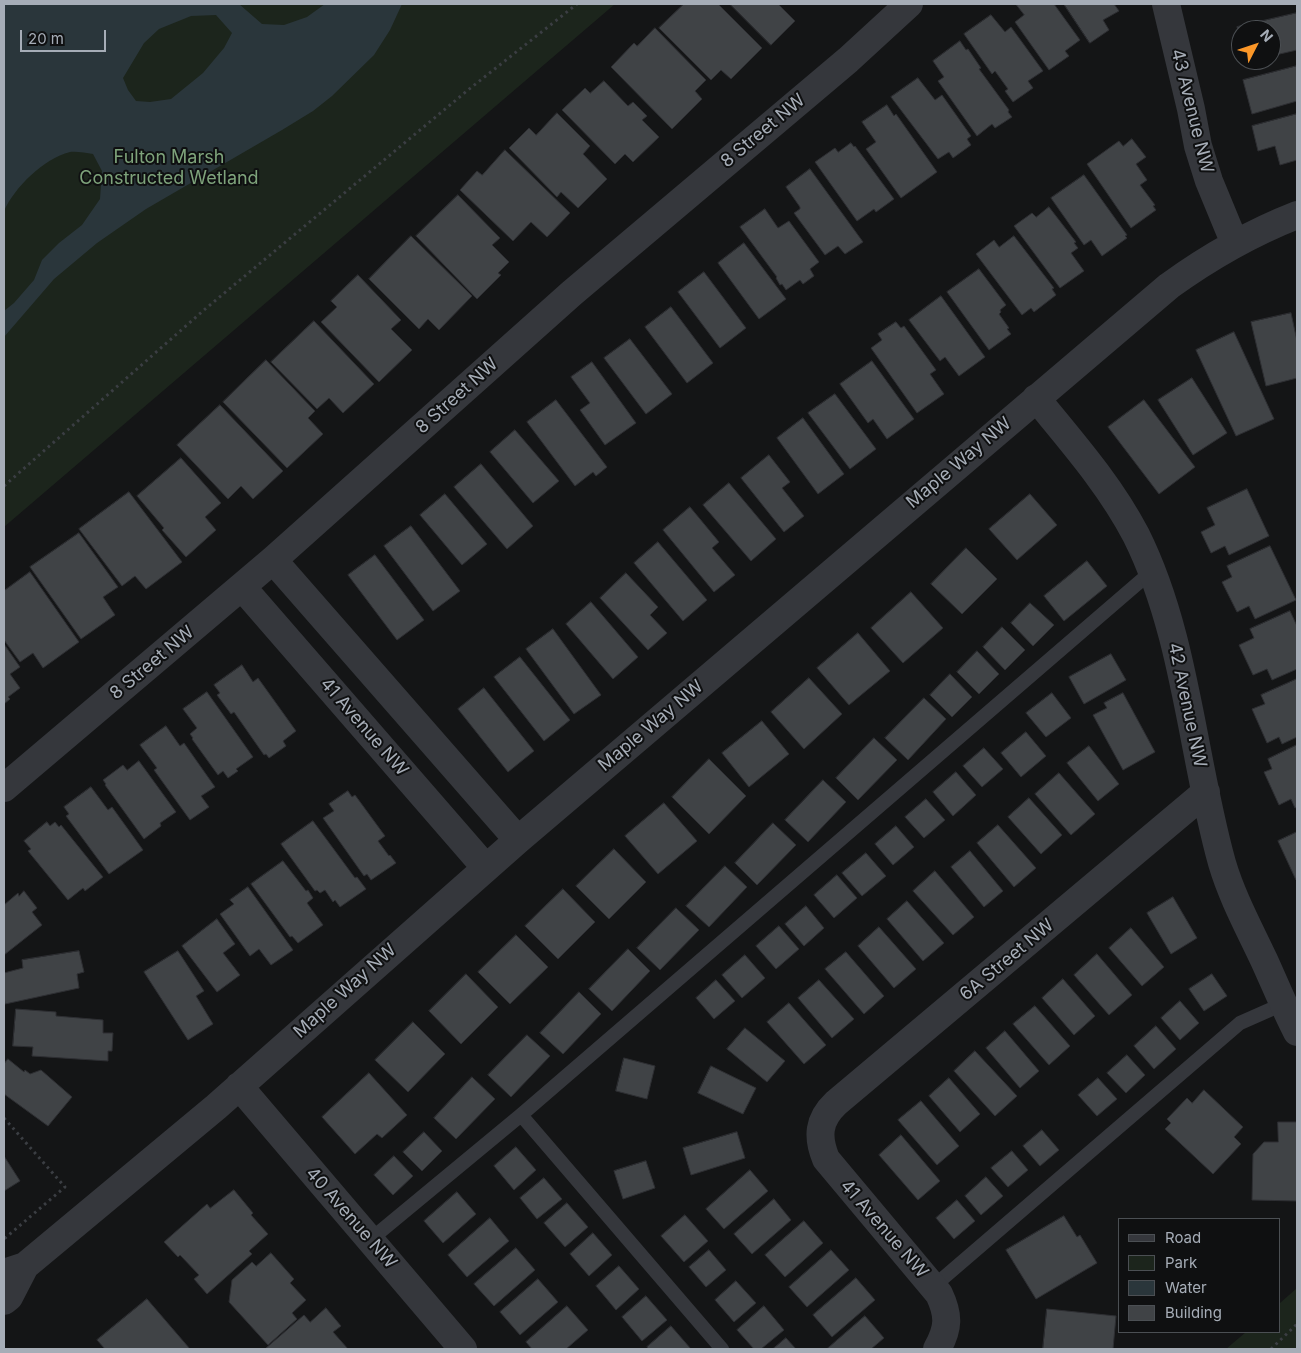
<!DOCTYPE html>
<style>
body{margin:0}
#map{position:relative;width:1301px;height:1353px;overflow:hidden;background:#141516;font-family:Inter,sans-serif}
canvas{display:block}
.frame{position:absolute;inset:0;border:5px solid #a6adb7;pointer-events:none}
.legend{position:absolute;left:1118px;top:1218px;width:162px;height:115px;box-sizing:border-box;background:#0f1011;border:1px solid #4b4f53;margin:0;padding:6px 9px;list-style:none;font-size:15px;color:#a6adb7}
.legend li{display:flex;align-items:center;gap:10px;height:25px}
.legend b{width:25px;border:1px solid #4b4f53}
.north{position:absolute;left:1231px;top:20px;width:50px;height:50px;box-sizing:border-box;background:#0f1011;border:1px solid #4b4f53;border-radius:50%;rotate:49deg;font-size:14px;font-weight:700;line-height:20px;text-align:center;color:#a6adb7}
.north::after{content:'';display:block;margin:auto;width:18px;height:22px;background:#fb9728;clip-path:polygon(50% 0,100% 100%,50% 72%,0 100%)}
.scale{position:absolute;left:20px;top:30px;width:86px;height:22px;box-sizing:border-box;border:2px solid #a6adb7;border-top:0;padding-left:6px;font-size:15px;line-height:18px;white-space:nowrap;color:#a6adb7;-webkit-text-stroke:4px #0f1011;paint-order:stroke}
</style>
<div id="map">
<canvas width="1301" height="1353"></canvas>
<div class="frame"></div>
<ul class="legend">
<li><b style="height:6px;background:#35373c"></b>Road</li>
<li><b style="height:14px;background:#1c251c"></b>Park</li>
<li><b style="height:14px;background:#2a363b"></b>Water</li>
<li><b style="height:14px;background:#404346"></b>Building</li>
</ul>
<div class="north">N</div>
<div class="scale">20 m</div>
</div>
<script>
const ctx = document.querySelector('canvas').getContext('2d');
ctx.lineJoin = 'round';
function paint(path, color) { ctx.fillStyle = color; ctx.fill(path, 'evenodd'); }
function trace(path, color, width, dash) { ctx.strokeStyle = color; ctx.lineWidth = width; ctx.lineCap = dash ? 'butt' : 'round'; ctx.setLineDash(dash || []); ctx.stroke(path); }
function label(font, color, halo, rows, align = 'center') {
  ctx.font = font + ' Inter,sans-serif'; ctx.lineWidth = 4; ctx.setLineDash([]); ctx.textBaseline = 'middle'; ctx.strokeStyle = halo; ctx.fillStyle = color; for (const [text, x, y, turn = 0] of rows) {
    ctx.save(); ctx.translate(x, y); ctx.rotate((+turn || 0) * Math.PI / 180); ctx.textAlign = isNaN(turn) ? turn : align; if (halo) ctx.strokeText(text, 0, 0); ctx.fillText(text, 0, 0); ctx.restore();
  }
}
paint(new Path2D(`
 M4,4H615L4,527Z
 M1297,1288V1349H1226L1246,1332H1280V1303Z`), '#1c251c');
paint(new Path2D(`
 M4,4H239L262,24L284,25L307,17L325,4H402L390,30L374,55L332,96L313,111L282,130L146,209L97,243L54,279L4,337V311L14,303L34,280L42,260L59,243L82,225L100,199L102,171L93,154C86,153 76,151 70,152C43,159 15,187 4,211ZM216,15L232,33L224,48L203,73L171,99L150,102L136,101L128,90L123,78L144,43L159,29L191,16Z`), '#2a363b');
const building = new Path2D(`
 M684,4H718L762,48L731,79L721,70L711,80L659,28Z
 M730,4H778L795,21L771,45Z
 M1016,4H1054L1080,40L1065,51L1069,56L1049,70L1015,22L1024,15Z
 M1064,4H1114L1119,11L1103,20L1109,30L1090,43Z
 M1297,13V50L1271,56V30H1241V42L1237,27Z
 M991,15L1005,32L1011,27L1043,71L1028,81L1033,88L1013,102L1005,91L1008,89L995,71L992,74L964,34Z
 M655,28L706,80L695,91L702,99L672,129L611,67L634,43L637,46Z
 M960,41L966,50L968,49L981,68L979,69L1009,110L1008,112L1012,117L995,128L992,124L977,136L938,81L944,77L933,61Z
 M1297,66V101L1252,114L1243,80Z
 M918,78L935,100L942,95L971,136L967,139L971,145L953,158L949,152L938,159L891,97Z
 M604,81L628,106L633,102L647,116L642,120L659,137L633,162L625,154L615,164L562,110L585,88L590,93Z
 M887,105L894,116L896,114L937,172L901,198L866,149L876,142L862,122Z
 M557,113L590,146L583,154L607,179L578,208L561,192L557,197L509,148L529,128L536,135Z
 M1297,114V160L1280,165L1275,146L1258,151L1252,126Z
 M1132,139L1146,157L1136,164L1147,180L1140,185L1155,205L1153,206L1156,210L1131,228L1087,164L1119,141L1123,146Z
 M851,143L854,147L855,146L894,199L876,212L874,209L857,221L815,162L835,148L838,152Z
 M505,150L570,213L547,237L531,222L513,241L460,190L477,171L482,175Z
 M810,169L863,242L845,254L838,246L825,255L794,213L800,209V207L786,187Z
 M1084,175L1127,235L1125,236L1127,238L1102,256L1091,240L1084,245L1051,198Z
 M458,195L500,238L492,245L509,262L498,273L501,275L477,299L416,236Z
 M1049,207L1076,242L1074,243L1078,248L1071,253L1084,271L1060,288L1014,226L1032,213L1036,217Z
 M765,209L778,228L789,221L819,262L810,269L814,276L803,284L800,280L786,290L782,284L780,285L776,278L777,277L740,227Z
 M411,236L472,296L439,330L428,319L419,329L369,279Z
 M1014,236L1054,288L1052,289L1056,295L1034,312L1031,308L1022,315L976,254L994,240L999,247Z
 M744,243L786,299L759,319L718,263Z
 M979,269L1006,305L1000,310L1001,312L999,314L1009,328L1007,329L1011,334L989,350L947,292Z
 M704,272L746,328L720,348L678,292Z
 M358,275L401,320L391,329L412,350L379,382L321,322L337,307L331,301Z
 M941,296L985,357L959,376L945,357L940,361L909,320Z
 M671,307L713,363L687,383L645,327Z
 M1291,313L1297,341V378L1266,386L1251,322Z
 M314,321L374,384L343,413L329,398L317,409L271,362Z
 M896,322L901,328L904,326L936,370L930,374L944,394L917,413L871,348L882,340L878,334Z
 M1234,332L1274,419L1236,436L1196,350Z
 M630,339L672,394L646,414L604,358Z
 M266,360L315,411L308,418L323,434L287,468L223,402Z
 M872,361L914,419L887,439L873,419L868,423L840,384Z
 M592,362L636,423L605,445L580,410L590,403L571,377Z
 M1192,378L1227,433L1193,455L1158,400Z
 M835,394L876,449L850,469L808,413Z
 M556,400L607,467L596,476L593,472L575,486L527,422Z
 M1144,400L1195,467L1159,494L1108,427Z
 M220,405L283,471L253,499L241,486L228,499L177,445Z
 M803,418L844,474L818,494L777,438Z
 M515,430L559,481L533,503L490,452Z
 M769,455L790,482L782,488L804,516L784,532L741,478Z
 M181,458L221,503L205,517L216,530L186,557L162,530L164,528L137,496Z
 M481,464L533,526L507,549L454,487Z
 M729,483L776,539L751,561L703,505Z
 M1247,489L1269,536L1229,555L1225,546L1211,553L1201,532L1215,525L1207,508Z
 M129,492L182,562L146,589L135,576L122,586L79,529Z
 M445,494L487,544L462,565L420,515Z
 M1030,494L1057,525L1017,560L989,529Z
 M690,507L719,542L712,548L735,575L714,592L663,530Z
 M411,526L460,591L433,611L384,546Z
 M79,533L118,587L103,597L115,615L81,639L30,567Z
 M658,542L707,600L683,621L634,563Z
 M1270,546L1296,600L1255,619L1249,606L1237,612L1222,582L1232,577L1227,566Z
 M966,548L997,579L962,614L931,584Z
 M375,555L424,620L397,640L348,575Z
 M1087,561L1107,586L1064,621L1044,596Z
 M30,572L79,642L43,668L33,653L20,662L4,640V591Z
 M626,573L658,607L650,615L667,633L648,650L600,598Z
 M911,592L943,628L903,663L871,628Z
 M591,602L638,657L613,679L566,624Z
 M1030,603L1054,625L1033,646L1011,623Z
 M1290,611L1297,626V669L1272,680L1267,669L1253,675L1239,645L1254,638L1250,629Z
 M1002,627L1025,650L1005,670L983,647Z
 M553,629L601,695L574,714L526,649Z
 M858,633L890,671L849,705L817,668Z
 M4,644L20,667L10,674L20,688L8,697L10,699L4,704Z
 M977,651L999,674L979,694L957,672Z
 M1111,654L1126,680L1084,704L1069,677Z
 M520,657L570,720L544,741L494,677Z
 M242,665L253,682L258,678L296,731L283,741L286,746L269,758L266,754L264,755L234,712L231,714L217,695L220,693L214,685Z
 M950,674L972,697L952,717L930,695Z
 M809,678L842,714L804,749L771,712Z
 M1297,679V737L1282,744L1279,737L1267,743L1252,709L1265,704L1261,695Z
 M484,688L534,751L508,772L458,709Z
 M207,692L253,757L236,769L238,771L228,778L223,771L218,775L192,739L193,738L190,734L197,728L183,709Z
 M1052,693L1071,718L1046,737L1026,713Z
 M1123,693L1155,752L1123,770L1093,715L1107,708L1104,703Z
 M924,698L946,719L908,760L885,738Z
 M762,721L789,754L749,787L722,753Z
 M166,726L180,746L184,743L215,787L201,796L209,807L190,820L154,770L157,768L140,745Z
 M1026,732L1046,756L1021,777L1001,753Z
 M874,738L897,760L858,800L836,778Z
 M1297,745V807L1295,808L1291,799L1279,805L1264,772L1272,769L1268,759Z
 M1089,746L1119,784L1098,801L1067,763Z
 M984,748L1003,769L982,787L963,766Z
 M709,759L746,796L709,834L672,797Z
 M139,761L176,812L160,823L161,826L144,839L105,785L106,784L103,780L123,765L127,770Z
 M956,772L976,795L953,816L933,792Z
 M1059,773L1095,814L1071,835L1035,794Z
 M823,780L846,802L808,842L785,820Z
 M91,787L108,810L112,807L143,850L109,874L66,816L69,814L64,807Z
 M348,791L352,797L355,795L385,836L378,841L389,856L390,855L396,863L371,880L367,874L364,876L323,818L334,811L329,804Z
 M1029,798L1062,835L1041,854L1008,817Z
 M926,799L945,820L924,838L905,817Z
 M664,803L697,841L658,874L625,836Z
 M313,821L355,878L357,877L366,889L340,907L335,900L333,902L325,890L320,893L317,890L315,891L281,844Z
 M47,822L50,826L55,822L59,827L61,825L103,877L85,891L83,888L68,900L28,851L31,849L24,841Z
 M773,823L796,845L757,885L735,863Z
 M998,825L1036,868L1014,887L977,843Z
 M896,826L914,847L893,865L875,844Z
 M1297,832V880H1296L1278,841Z
 M614,849L646,882L609,919L576,886Z
 M970,851L1003,891L984,907L951,867Z
 M866,853L886,876L862,896L842,873Z
 M283,861L306,891L308,890L313,898L307,903L323,925L298,943L292,936L290,937L251,884Z
 M725,866L747,887L709,927L686,906Z
 M935,871L974,917L953,935L913,891Z
 M837,875L857,898L834,918L814,895Z
 M248,887L293,950L271,965L259,949L250,956L220,914L234,904L230,900Z
 M563,889L595,922L558,959L525,926Z
 M24,891L37,908L32,912L42,925L4,955V905L18,893L19,896Z
 M1173,897L1197,938L1171,954L1147,913Z
 M907,901L944,943L923,961L887,919Z
 M806,906L824,928L804,946L785,924Z
 M676,908L699,930L660,970L637,948Z
 M217,919L235,944L223,953L240,975L217,992L182,946Z
 M779,926L799,949L776,969L756,946Z
 M879,927L916,969L894,988L858,946Z
 M1131,928L1164,967L1142,986L1109,948Z
 M516,935L548,967L510,1004L478,972Z
 M628,949L650,971L612,1011L589,989Z
 M79,951L84,972L77,974L79,988L5,1004L4,997V973L23,968L22,960Z
 M178,951L204,991L196,996L213,1024L188,1040L144,972Z
 M846,952L884,996L864,1014L825,969Z
 M1097,954L1132,995L1109,1015L1074,975Z
 M745,955L765,978L742,998L722,975Z
 M466,974L498,1007L461,1044L429,1011Z
 M1212,974L1227,996L1204,1011L1189,989Z
 M1063,979L1095,1016L1074,1035L1042,998Z
 M716,980L735,1001L714,1019L696,998Z
 M819,980L854,1019L832,1038L798,998Z
 M579,992L601,1014L563,1054L540,1033Z
 M1180,1001L1199,1023L1180,1040L1161,1018Z
 M789,1003L826,1045L804,1064L767,1022Z
 M1035,1006L1070,1046L1049,1065L1013,1024Z
 M16,1009L56,1012V1016L103,1020V1033H113L112,1051H108V1061L32,1056L33,1047L13,1046Z
 M413,1022L445,1054L408,1092L375,1060Z
 M1156,1026L1176,1049L1154,1069L1134,1046Z
 M745,1028L785,1061L767,1082L727,1049Z
 M1005,1031L1039,1071L1020,1088L986,1048Z
 M527,1035L550,1056L511,1097L488,1075Z
 M975,1051L1017,1096L995,1116L954,1071Z
 M1127,1055L1145,1075L1126,1093L1107,1073Z
 M624,1058L655,1066L647,1099L616,1091Z
 M8,1059L24,1072L25,1070L30,1074L41,1070L72,1097L48,1126L4,1094V1064Z
 M711,1066L756,1088L743,1114L698,1093Z
 M369,1073L407,1115L382,1138L377,1134L355,1154L322,1117Z
 M472,1077L495,1099L456,1139L434,1118Z
 M949,1078L980,1114L960,1132L929,1096Z
 M1098,1078L1117,1099L1097,1116L1078,1095Z
 M1204,1090L1243,1127L1234,1137L1241,1144L1213,1174L1165,1129L1171,1123L1167,1119L1187,1098L1192,1103Z
 M921,1101L959,1146L937,1165L898,1120Z
 M1278,1122H1297V1201L1252,1200L1253,1154L1264,1142H1278Z
 M1042,1130L1059,1150L1040,1166L1023,1146Z
 M424,1132L442,1151L422,1171L403,1152Z
 M737,1132L745,1158L691,1175L683,1148Z
 M901,1135L940,1181L918,1200L879,1155Z
 M516,1147L536,1170L514,1190L494,1166Z
 M1012,1151L1028,1170L1008,1187L991,1168Z
 M4,1156L20,1181L4,1191Z
 M394,1156L413,1176L393,1195L374,1175Z
 M646,1161L655,1188L623,1199L614,1171Z
 M750,1170L768,1191L724,1229L706,1209Z
 M986,1177L1003,1196L981,1215L965,1196Z
 M544,1178L562,1199L537,1219L520,1198Z
 M234,1190L253,1213L251,1215L268,1234L249,1251L252,1254L207,1294L194,1279L199,1275L180,1255L178,1257L164,1242L207,1204L210,1208Z
 M457,1192L476,1214L443,1243L424,1221Z
 M774,1199L791,1220L752,1254L734,1234Z
 M957,1200L975,1221L954,1239L936,1218Z
 M567,1203L588,1227L565,1247L544,1223Z
 M685,1215L708,1241L684,1262L661,1236Z
 M1064,1216L1077,1237L1080,1235L1097,1263L1036,1299L1006,1250Z
 M490,1218L509,1241L467,1277L448,1255Z
 M804,1221L823,1243L785,1277L765,1255Z
 M593,1233L612,1255L589,1276L570,1254Z
 M516,1248L535,1270L494,1306L474,1284Z
 M709,1250L726,1270L706,1287L689,1267Z
 M831,1250L849,1270L807,1307L789,1287Z
 M271,1253L294,1279L290,1283L306,1300L292,1313L297,1319L268,1345L229,1302L232,1280L252,1262L256,1266Z
 M619,1266L639,1289L616,1310L596,1286Z
 M856,1278L875,1300L832,1337L813,1315Z
 M538,1279L558,1302L520,1335L500,1312Z
 M736,1281L756,1303L734,1322L715,1300Z
 M646,1296L667,1320L642,1341L622,1317Z
 M147,1299L190,1349H105L97,1340Z
 M567,1306L588,1330L566,1349H532L526,1342Z
 M764,1306L784,1330L761,1349H754L737,1330Z
 M326,1308L341,1326L333,1332L348,1349H265L304,1315L310,1322Z
 M1047,1309L1116,1316L1113,1349H1043Z
 M865,1316L884,1338L871,1349H827Z
 M671,1326L691,1349H649L647,1347Z
 M786,1338L796,1349H773Z`);
paint(building, '#404346');
trace(building, '#2e2f33', 1);
trace(new Path2D(`
 M4,486L204,310L468,90L577,4
 M4,1118L65,1187L4,1239
 M1271,1349L1297,1324`), '#3b3e43', 3, [2.5, 4]);
trace(new Path2D(`
 M521,1115L722,1349
 M370,1240L521,1115L1151,572
 M934,1286L1240,1023L1283,1004`), '#35373c', 14);
trace(new Path2D(`
 M1166,4L1191,109L1198,146L1209,181L1235,244
 M1036,398C1072,442 1110,485 1136,535C1186,635 1192,756 1222,863C1232,897 1249,928 1264,960C1275,984 1285,1009 1297,1032
 M273,560L518,840
 M242,587L486,868
 M4,788L273,560L572,293L848,60L909,4
 M239,1086L463,1349
 M4,1273L25,1266L216,1107L518,840L1169,286C1209,257 1251,233 1297,215
 M4,1301L9,1297L25,1266
 M937,1349C949,1328 949,1315 939,1294L826,1159C817,1137 818,1120 836,1103L1206,792`), '#35373c', 28);
label('18px', '#a6adb7', '#0f1011', [
 ["43 Avenue NW",1192,111,76],
 ["8 Street NW",763,131,-40],
 ["8 Street NW",457,396,-42],
 ["Maple Way NW",959,463,-40],
 ["8 Street NW",152,663,-40],
 ["42 Avenue NW",1187,705,78],
 ["Maple Way NW",651,726,-40],
 ["41 Avenue NW",364,727,49],
 ["6A Street NW",1007,960,-40],
 ["Maple Way NW",345,991,-42],
 ["40 Avenue NW",351,1218,49],
 ["41 Avenue NW",884,1229,49]
]);
label('18px', '#7ea37b', '#0f1011', [
 ["Fulton Marsh",169,158],
 ["Constructed Wetland",169,179]
]);
</script>
